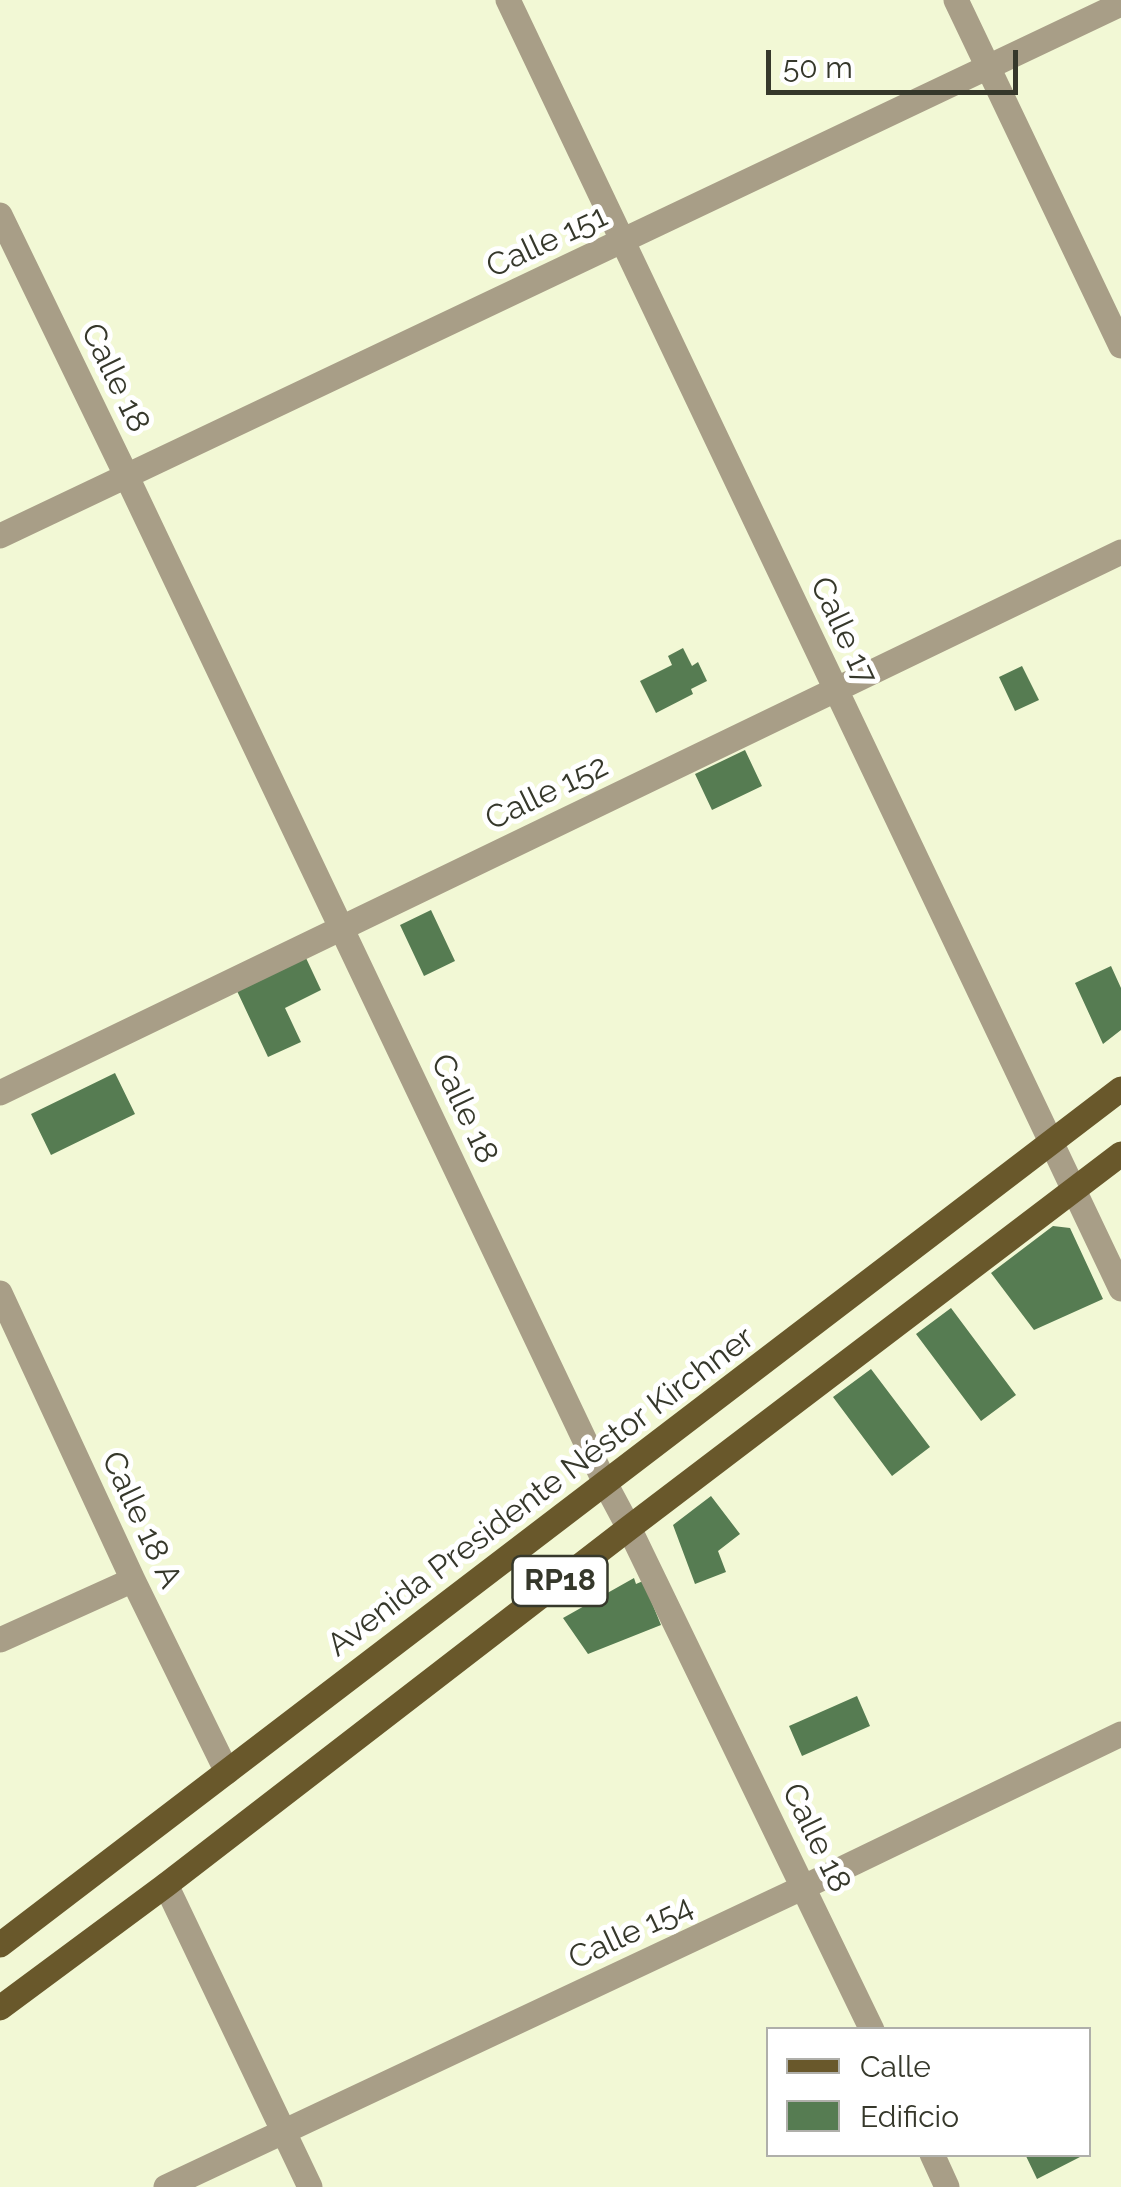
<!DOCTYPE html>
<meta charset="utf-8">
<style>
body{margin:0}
#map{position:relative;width:1121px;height:2187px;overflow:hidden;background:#f2f8d5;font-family:Raleway,sans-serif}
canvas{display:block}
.legend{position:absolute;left:766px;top:2027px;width:325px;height:130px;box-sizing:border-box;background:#fff;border:2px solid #afafaa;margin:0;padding:12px 18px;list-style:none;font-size:30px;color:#36382b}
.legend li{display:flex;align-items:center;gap:20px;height:50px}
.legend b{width:50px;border:2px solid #afafaa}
.scale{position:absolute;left:766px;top:50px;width:252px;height:45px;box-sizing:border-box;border:5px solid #36382b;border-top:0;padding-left:12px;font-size:30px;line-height:35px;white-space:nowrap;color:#36382b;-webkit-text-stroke:8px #fff;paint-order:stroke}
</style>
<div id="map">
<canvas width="1121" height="2187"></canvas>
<ul class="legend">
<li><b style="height:12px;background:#69582b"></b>Calle</li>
<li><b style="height:28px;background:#567c52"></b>Edificio</li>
</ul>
<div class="scale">50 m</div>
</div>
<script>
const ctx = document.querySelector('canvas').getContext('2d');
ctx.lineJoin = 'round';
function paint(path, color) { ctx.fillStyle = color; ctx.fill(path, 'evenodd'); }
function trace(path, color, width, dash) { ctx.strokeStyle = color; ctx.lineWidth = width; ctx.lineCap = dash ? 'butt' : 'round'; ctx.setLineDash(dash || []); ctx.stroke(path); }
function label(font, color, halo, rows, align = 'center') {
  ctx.font = font + ' Raleway,sans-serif'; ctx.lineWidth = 10; ctx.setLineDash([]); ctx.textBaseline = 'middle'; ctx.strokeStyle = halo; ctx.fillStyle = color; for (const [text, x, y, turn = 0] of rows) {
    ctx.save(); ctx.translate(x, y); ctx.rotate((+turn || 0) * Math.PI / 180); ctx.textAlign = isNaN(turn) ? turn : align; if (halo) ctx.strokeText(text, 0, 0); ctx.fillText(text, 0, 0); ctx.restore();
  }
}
paint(new Path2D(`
 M683,648L692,666L698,662L707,681L691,689L693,694L656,713L640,681L672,665L668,656Z
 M1022,666L1039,700L1015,711L999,677Z
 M745,750L762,786L712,810L695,774Z
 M431,910L455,961L424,976L400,925Z
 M306,958L321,990L285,1008L301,1042L268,1057L237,991Z
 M1111,966L1121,988V1030L1103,1044L1075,983Z
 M115,1073L135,1114L51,1155L31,1114Z
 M1053,1226L1070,1228L1103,1299L1034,1330L991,1273Z
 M951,1308L1016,1395L981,1421L916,1334Z
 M871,1369L930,1447L892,1476L833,1397Z
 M711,1496L740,1534L718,1551L726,1572L695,1584L673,1525Z
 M634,1578L636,1584L643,1581L661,1625L588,1654L563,1618Z
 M857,1696L870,1726L802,1756L789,1726Z
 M1025,2154H1079L1080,2157L1037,2179Z`), '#567c52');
trace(new Path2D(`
 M508,0L1121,1289
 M956,0L1121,346
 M0,215L126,475L606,1485L629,1528L872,2030
 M0,536L1121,4
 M0,1093L1121,552
 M0,1293L133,1580L227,1772
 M0,1640L133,1580
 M166,1885L310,2187
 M932,2154L947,2187
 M166,2187L804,1887L1121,1734`), '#a89e87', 25);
trace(new Path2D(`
 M0,1945L1121,1089
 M0,2008L166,1885L629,1528L1121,1154`), '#69582b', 25);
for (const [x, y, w] of [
 [560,1581,95]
]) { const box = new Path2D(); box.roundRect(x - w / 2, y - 25, w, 50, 8); ctx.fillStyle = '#fff'; ctx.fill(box); trace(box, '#36382b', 2.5); }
label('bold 30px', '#36382b', null, [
 ["RP18",560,1581]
]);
label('32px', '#36382b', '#fff', [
 ["Calle 151",547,242,-25],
 ["Calle 18",115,378,64],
 ["Calle 17",843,631,65],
 ["Calle 152",547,793,-26],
 ["Calle 18",464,1109,65],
 ["Avenida Presidente Néstor Kirchner",541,1492,-37],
 ["Calle 18 A",141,1520,65],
 ["Calle 18",816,1838,64],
 ["Calle 154",631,1933,-25]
]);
</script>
